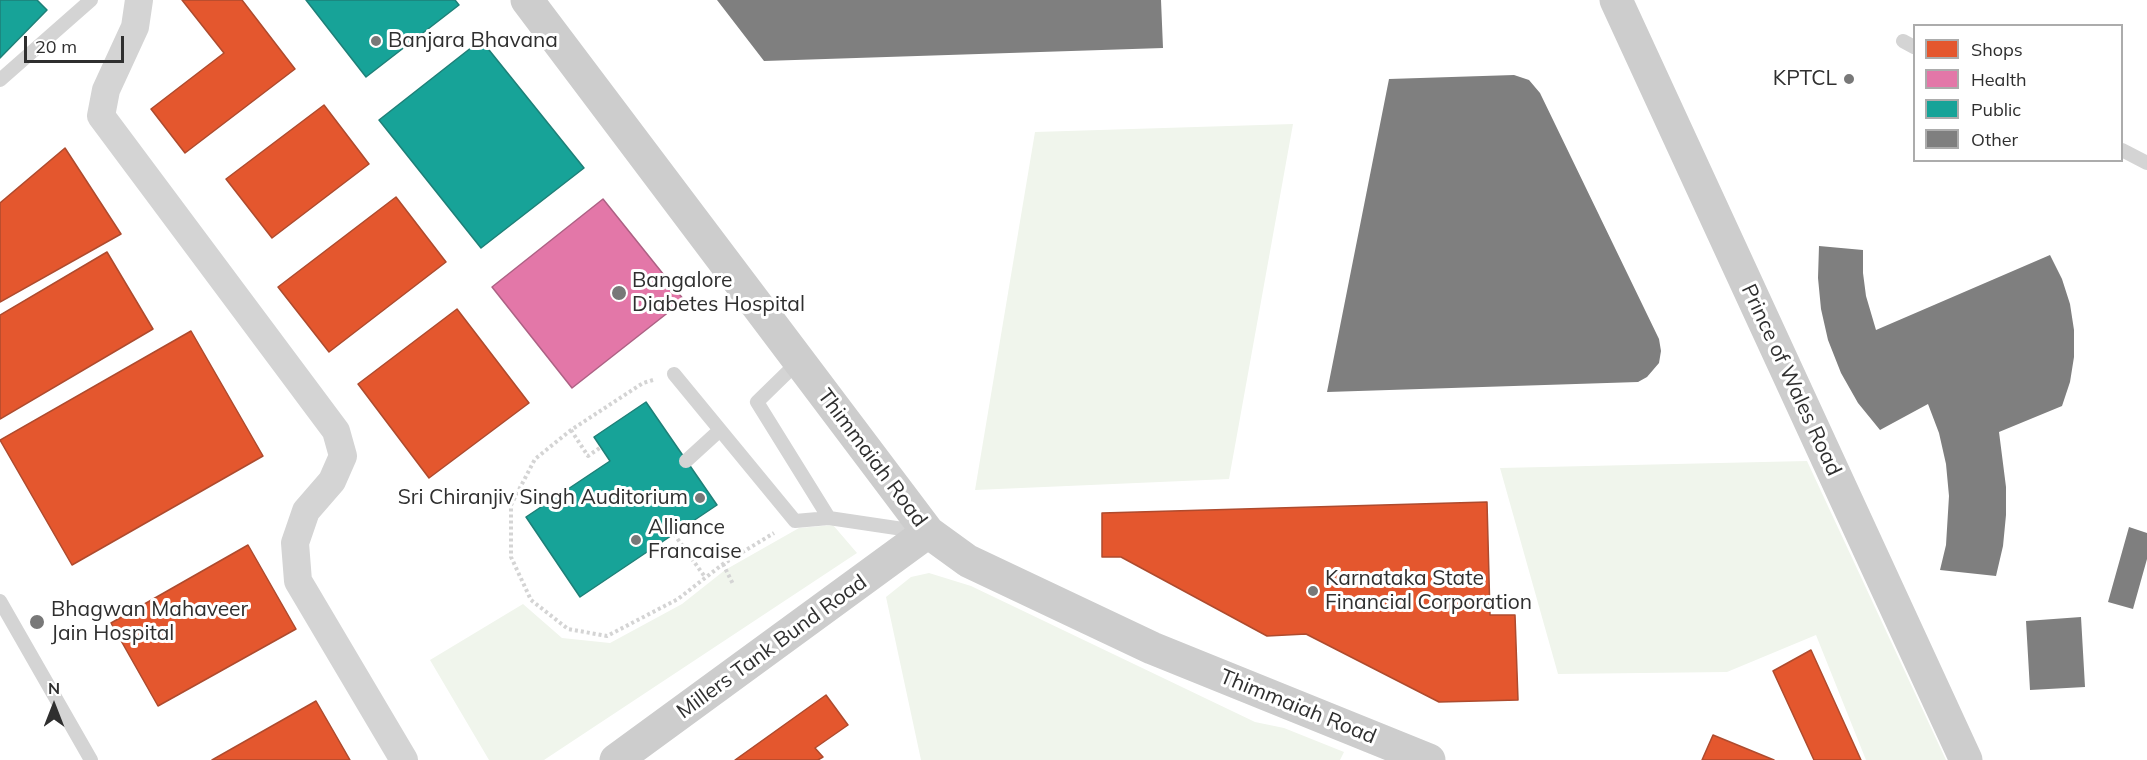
<!DOCTYPE html>
<style>
body{margin:0}
#map{position:relative;width:2147px;height:760px;overflow:hidden;background:#fff;font-family:Mulish,sans-serif}
canvas{display:block}
.legend{position:absolute;left:1913px;top:24px;width:210px;height:138px;box-sizing:border-box;background:#fff;border:2px solid #acacac;margin:0;padding:8px 10px;list-style:none;font-size:18px;color:#2f2f2f}
.legend li{display:flex;align-items:center;gap:12px;height:30px}
.legend b{width:30px;border:2px solid #acacac}
.north{position:absolute;left:24px;top:676px;width:60px;height:60px;-webkit-text-stroke:4px #fff;paint-order:stroke;rotate:0deg;font-size:16px;font-weight:700;line-height:24px;text-align:center;color:#2f2f2f}
.north::after{content:'';display:block;margin:auto;width:21px;height:27px;background:#2f2f2f;clip-path:polygon(50% 0,100% 100%,50% 72%,0 100%)}
.scale{position:absolute;left:24px;top:36px;width:100px;height:27px;box-sizing:border-box;border:3px solid #2f2f2f;border-top:0;padding-left:8px;font-size:18px;line-height:21px;white-space:nowrap;color:#2f2f2f;-webkit-text-stroke:4px #fff;paint-order:stroke}
</style>
<div id="map">
<canvas width="2147" height="760"></canvas>
<ul class="legend">
<li><b style="height:16px;background:#e4572e"></b>Shops</li>
<li><b style="height:16px;background:#e377a8"></b>Health</li>
<li><b style="height:16px;background:#17a398"></b>Public</li>
<li><b style="height:16px;background:#7f7f7f"></b>Other</li>
</ul>
<div class="north">N</div>
<div class="scale">20 m</div>
</div>
<script>
const ctx = document.querySelector('canvas').getContext('2d');
ctx.lineJoin = 'round';
function paint(path, color) { ctx.fillStyle = color; ctx.fill(path, 'evenodd'); }
function trace(path, color, width, dash) { ctx.strokeStyle = color; ctx.lineWidth = width; ctx.lineCap = dash ? 'butt' : 'round'; ctx.setLineDash(dash || []); ctx.stroke(path); }
function label(font, color, halo, rows, align = 'center') {
  ctx.font = font + ' Mulish,sans-serif'; ctx.lineWidth = 6; ctx.setLineDash([]); ctx.textBaseline = 'middle'; ctx.strokeStyle = halo; ctx.fillStyle = color; for (const [text, x, y, turn = 0] of rows) {
    ctx.save(); ctx.translate(x, y); ctx.rotate((+turn || 0) * Math.PI / 180); ctx.textAlign = isNaN(turn) ? turn : align; if (halo) ctx.strokeText(text, 0, 0); ctx.fillText(text, 0, 0); ctx.restore();
  }
}
paint(new Path2D(`
 M1293,124L1229,479L975,490L1035,132Z
 M1807,461L1946,760H1866L1816,635L1727,672L1558,674L1500,468Z
 M833,525L857,553L544,760H489L430,660L523,604L562,638L610,643L682,604L725,570L799,528Z
 M929,573L971,586L1255,722L1284,728L1344,752L1340,760H921L886,597L911,577Z`), '#f0f5ec');
const shops = new Path2D(`
 M182,0H242L295,69L185,153L151,109L224,53Z
 M324,105L369,164L272,238L226,179Z
 M65,148L121,234L0,302V203Z
 M396,197L446,262L329,352L278,287Z
 M107,252L153,329L0,419V315Z
 M457,309L529,403L429,478L358,384Z
 M191,331L263,456L72,565L0,440Z
 M1487,502L1490,615H1515L1518,700L1439,702L1306,634L1267,636L1121,557H1102V513Z
 M248,545L296,629L158,706L111,623Z
 M1811,650L1861,760H1814L1773,671Z
 M826,695L848,725L815,748L823,757L818,760H735Z
 M316,701L350,760H212Z
 M1713,735L1774,760H1702Z`);
paint(shops, '#e4572e');
trace(shops, '#ae4b2e', 1.5);
const health = new Path2D(`
 M603,199L684,300L572,388L492,287Z`);
paint(health, '#e377a8');
trace(health, '#ad6184', 1.5);
const public = new Path2D(`
 M0,0H37L47,10L0,58Z
 M306,0H455L459,5L366,77Z
 M481,40L584,168L481,248L379,120Z
 M646,402L717,505L580,597L526,517L610,461L594,437Z`);
paint(public, '#17a398');
trace(public, '#1e8078', 1.5);
paint(new Path2D(`
 M717,0H1161L1163,48L764,61Z
 M1514,75L1529,80L1540,93L1659,339L1661,351L1659,363L1647,377L1638,382L1327,392L1389,79Z
 M1819,246L1863,250V273L1866,296L1876,330L2050,255L2062,279L2070,304L2074,330V357L2070,382L2062,406L1999,432L2006,487V515L2003,546L1996,576L1940,570L1946,545L1949,496L1946,464L1939,433L1928,404L1880,430L1858,403L1841,373L1828,340L1821,309L1818,278Z
 M2129,527L2147,533V559L2133,609L2108,602Z
 M2081,617L2085,687L2030,690L2026,621Z`), '#7f7f7f');
trace(new Path2D(`
 M653,380L643,383L571,430L535,459L511,505V557L531,600L568,629L607,636L678,599L723,564L774,533
 M571,430L588,456L601,447
 M674,534L705,577
 M723,564L733,584`), '#d4d4d4', 4, [3, 3]);
trace(new Path2D(`
 M1903,41L1914,47
 M0,80L91,0
 M2122,150L2147,163
 M799,361L757,402L829,518
 M674,374L795,521L829,518L923,532
 M686,461L720,430
 M0,601L91,760`), '#d4d4d4', 14);
trace(new Path2D(`
 M139,0L135,27L106,90L101,116L336,431L343,456L332,481L306,511L295,543L298,581L404,760`), '#d4d4d4', 28);
trace(new Path2D(`
 M527,0L928,532L968,561L1152,648L1429,760
 M1616,0L1966,760
 M616,760L928,532`), '#cdcdcd', 33);
for (const [x, y, r, color] of [
 [376,41,6,"#787878"],
 [1849,79,6,"#787878"],
 [619,293,8,"#787878"],
 [700,498,6,"#787878"],
 [636,540,6,"#787878"],
 [1313,591,6,"#787878"],
 [37,622,8,"#787878"]
]) { const dot = new Path2D(); dot.arc(x, y, r, 0, 2 * Math.PI); ctx.fillStyle = color; ctx.fill(dot); trace(dot, '#fff', 2); }
label('21px', '#2f2f2f', '#fff', [
 ["Banjara Bhavana",388,41],
 ["KPTCL",1837,79,"right"],
 ["Bangalore",632,281],
 ["Diabetes Hospital",632,305],
 ["Sri Chiranjiv Singh Auditorium",688,498,"right"],
 ["Alliance",648,528],
 ["Francaise",648,552],
 ["Karnataka State",1325,579],
 ["Financial Corporation",1325,603],
 ["Bhagwan Mahaveer",51,610],
 ["Jain Hospital",51,634]
], 'left');
label('21px', '#2f2f2f', '#fff', [
 ["Prince of Wales Road",1791,380,65],
 ["Thimmaiah Road",872,458,53],
 ["Millers Tank Bund Road",772,647,-36],
 ["Thimmaiah Road",1298,707,22]
]);
</script>
